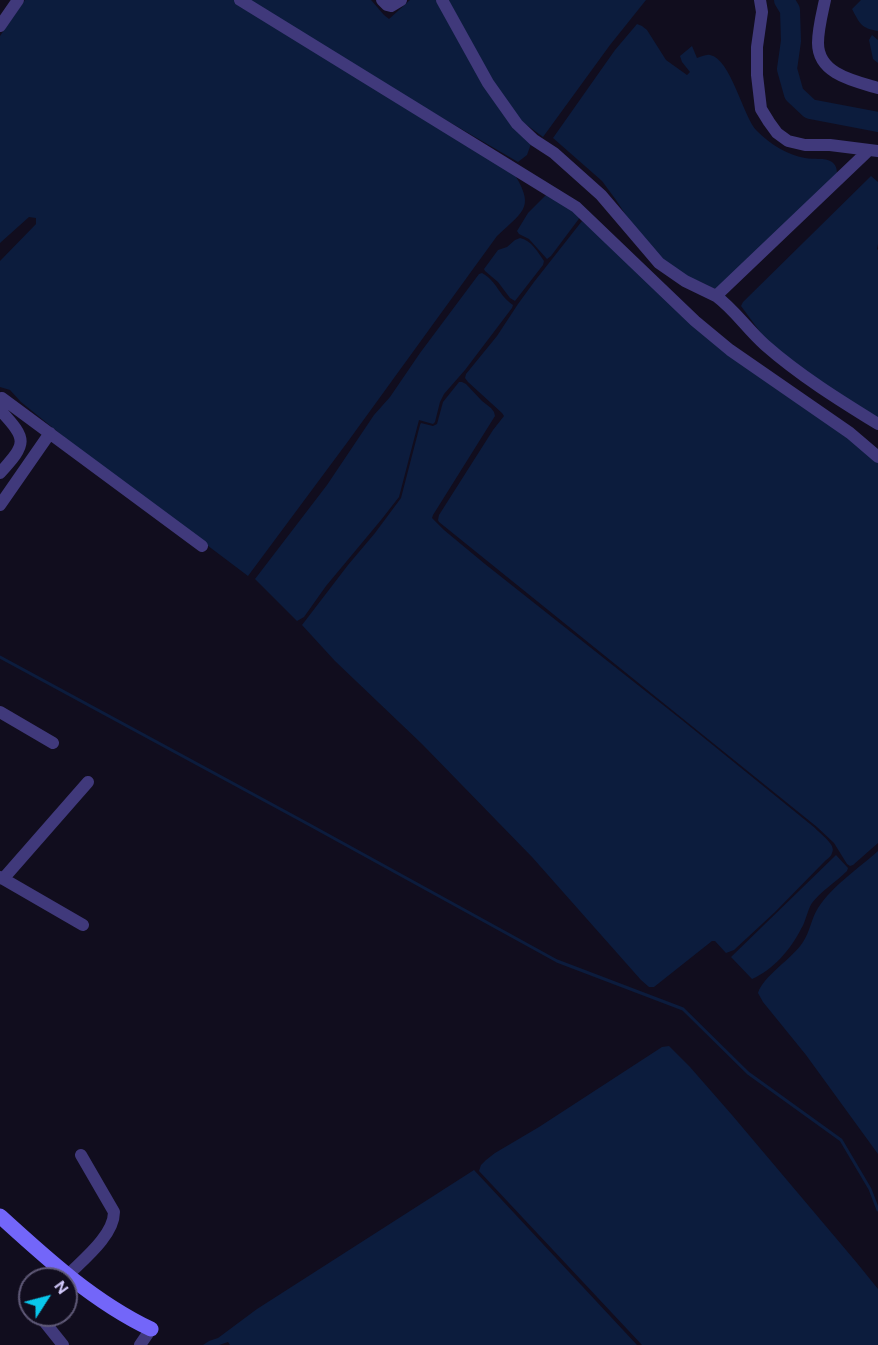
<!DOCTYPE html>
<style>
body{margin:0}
#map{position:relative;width:878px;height:1345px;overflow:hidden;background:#110d1e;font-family:"DM Sans",sans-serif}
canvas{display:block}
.north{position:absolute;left:18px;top:1267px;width:60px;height:60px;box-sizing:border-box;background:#110d1e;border:2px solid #5f5977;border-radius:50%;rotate:54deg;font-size:16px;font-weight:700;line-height:24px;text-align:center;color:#d4cbfd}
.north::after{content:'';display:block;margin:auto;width:21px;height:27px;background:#09c7ec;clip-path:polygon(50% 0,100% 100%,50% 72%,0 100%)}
</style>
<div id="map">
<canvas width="878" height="1345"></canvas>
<div class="north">N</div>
</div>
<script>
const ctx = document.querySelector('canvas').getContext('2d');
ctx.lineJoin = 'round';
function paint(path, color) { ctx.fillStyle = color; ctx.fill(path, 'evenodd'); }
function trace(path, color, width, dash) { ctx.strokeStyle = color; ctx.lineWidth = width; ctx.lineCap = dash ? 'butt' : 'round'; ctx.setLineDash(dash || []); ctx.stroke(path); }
paint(new Path2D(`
 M25,0H236L512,170C535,207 526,209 497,236L349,440L248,576L69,441L21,402L10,390L0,387V261L36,224V218L29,217L0,243V36Z
 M248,0H371L384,15L389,19L410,0H436L490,94L531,144L527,155L518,162L288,28Z
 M442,0H646L610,45L543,137L512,114Z
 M861,0H878V31C861,28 860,24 852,9Z
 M637,24L642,26L647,30L666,60L687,75L690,72L682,62L680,56L692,46L697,58C701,57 706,54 710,55C731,59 743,117 757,131C770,144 787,155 805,158C813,160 825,157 832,162C836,165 837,169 837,174L719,291L701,282L675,272L637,232L616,200L602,181L553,138L615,50Z
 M872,35L878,40V63L873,59L869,40Z
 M871,176L878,182V244L877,249L878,250V418L821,383L766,340L741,306L743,302Z
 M548,193L581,216L551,256L547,259L529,239L519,234L517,231L528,213Z
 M582,221L672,301L878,456V843L853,865L850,866L847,864L834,843L817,827L439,522L438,520L439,515L493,430L504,416L502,413L468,382L465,378L466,374L497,336L518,304L534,282Z
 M520,238C531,240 538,252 544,261L543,265L515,301L510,298L498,282L485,271L484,269L498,250L507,247L515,240Z
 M482,273C498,282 498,295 513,305L512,308L465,370L444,394L440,402L435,422L433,424L419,420L399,497L381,520L326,586L304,617L297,621L255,579L327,485L374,415L390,397L420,353L479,274Z
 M459,382H462L466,384L482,401L491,408L494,412L495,416L433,515L432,518L444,530L485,564L682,720L815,828C820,834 837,845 832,853C831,857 827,859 825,861L775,912L734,950L726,953L715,941H712L654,987H649L641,980L532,857L422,744L335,661L302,625L348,565L375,533L401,498L420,425L421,423L433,426L437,424L443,402Z
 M878,851V1154L806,1055L763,1002L758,993C763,976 792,959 803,942C810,932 811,919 818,908C832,886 859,868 878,851Z
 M836,855L848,868L847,871C836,882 821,891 812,903C807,911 806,921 801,929C791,949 773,970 752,979L731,957Z
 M669,1046L690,1067L732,1115L857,1263L878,1289V1345H642L479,1171L481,1165L486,1160L495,1153L539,1127L662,1047Z
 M474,1170L637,1345H230L228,1342L219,1345H203L209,1341L218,1338L257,1309Z`), '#0c1c3d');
trace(new Path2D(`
 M0,657L308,824L557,961L683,1009L748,1073L841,1140L870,1189L878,1210`), '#0c1c3d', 3);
trace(new Path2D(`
 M784,0L790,10L791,41L787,69L794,94L810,109L878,122`), '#0c1c3d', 20);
trace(new Path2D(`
 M240,0L576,207L695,321L730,350L850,433L878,457
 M382,0L387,5L391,6L401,0
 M442,0L488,83L517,124L534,140L554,153L601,195L659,263L685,281L716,296L868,151
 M760,0L762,12L757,47V75L761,109L769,122L777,133L788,141L805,145H830L878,151
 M825,0C822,14 818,29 818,43C818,74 854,81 878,88
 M0,26L18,0
 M716,296C735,310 747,329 765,345C799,375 839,400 878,424
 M2,398L202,546
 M0,410C28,440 27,443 0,473
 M0,505L50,433
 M0,712L53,743
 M0,877L83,925
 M3,879L88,782
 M68,1275C84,1259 114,1235 114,1212L81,1155
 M39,1315L63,1345
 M140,1345L151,1329`), '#40397b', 12);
trace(new Path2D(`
 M0,1216C46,1258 94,1302 151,1329`), '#7366f9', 15);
</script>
